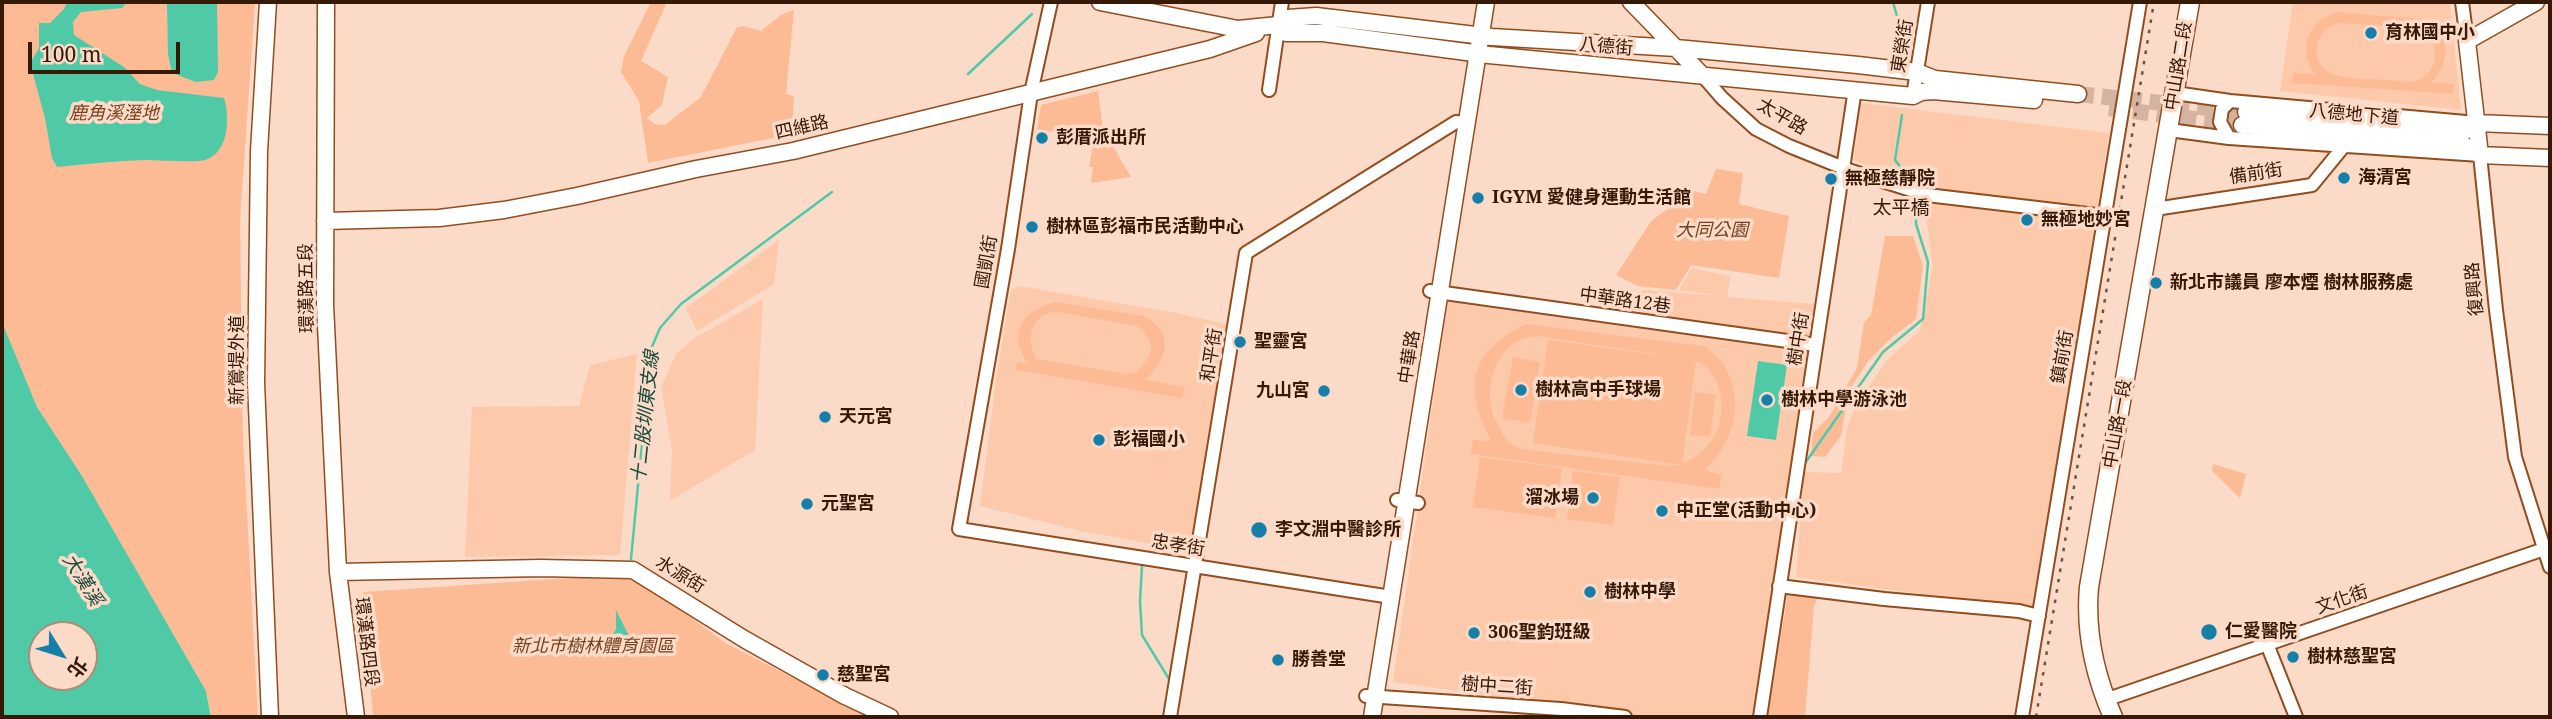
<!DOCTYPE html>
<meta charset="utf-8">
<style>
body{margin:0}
#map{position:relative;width:2552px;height:719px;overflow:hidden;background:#fbdac8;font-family:"Noto Serif","Noto Sans TC",serif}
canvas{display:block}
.frame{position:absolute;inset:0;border:4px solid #361906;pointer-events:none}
.north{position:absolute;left:28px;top:621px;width:70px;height:70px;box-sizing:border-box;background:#fbdac8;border:2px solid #ac8d7a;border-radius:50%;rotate:128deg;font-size:19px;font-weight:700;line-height:28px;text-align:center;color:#361906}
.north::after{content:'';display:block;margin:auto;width:24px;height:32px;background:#167fa9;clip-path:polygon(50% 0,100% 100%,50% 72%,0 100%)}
.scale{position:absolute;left:28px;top:42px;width:152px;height:32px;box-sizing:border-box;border:4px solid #361906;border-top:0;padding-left:9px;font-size:21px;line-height:24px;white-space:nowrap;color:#361906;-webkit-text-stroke:5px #fbdac8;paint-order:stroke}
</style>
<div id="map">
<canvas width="2552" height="719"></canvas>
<div class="frame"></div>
<div class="north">北</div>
<div class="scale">100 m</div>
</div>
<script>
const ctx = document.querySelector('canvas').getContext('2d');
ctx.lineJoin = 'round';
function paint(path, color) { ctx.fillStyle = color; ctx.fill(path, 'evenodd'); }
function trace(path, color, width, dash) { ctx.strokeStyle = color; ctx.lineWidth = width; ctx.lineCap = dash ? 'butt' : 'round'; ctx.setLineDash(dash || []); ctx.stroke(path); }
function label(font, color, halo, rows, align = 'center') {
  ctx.font = font + ' "Noto Serif","Noto Sans TC",serif'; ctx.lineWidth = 7; ctx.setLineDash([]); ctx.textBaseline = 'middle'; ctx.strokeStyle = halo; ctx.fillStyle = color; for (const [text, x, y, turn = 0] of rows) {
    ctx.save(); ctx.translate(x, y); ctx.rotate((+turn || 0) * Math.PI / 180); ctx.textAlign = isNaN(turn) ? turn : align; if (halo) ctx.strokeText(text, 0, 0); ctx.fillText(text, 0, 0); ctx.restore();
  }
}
paint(new Path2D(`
 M2293,2H2450L2461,110L2280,91Z
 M1861,103L2109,133L2035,609L1796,577L1804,472L1841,473L1847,428L1855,407L1887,360L1920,331L1933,267L1924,203L1894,177L1854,160Z
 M779,240L774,284L697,331L686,308Z
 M1692,268L1730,276L1727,297L1816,304L1812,338L1630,313L1642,290L1723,296L1679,290Z
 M1019,286L1172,312L1230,325L1190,551L1081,531L980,506L997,373L1011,290Z
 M763,299L755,450L670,501L672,449L661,387L676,354L695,338Z
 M1447,302L1808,352L1787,492L1759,717H1644L1393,682Z
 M637,354L620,555L465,557L472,407L579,406L590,365Z`), '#fdc9ab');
paint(new Path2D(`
 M2,2H255L240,221L243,440L258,717H212L206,691L82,476L37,407L2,322Z
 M651,2H667L641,61L668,77L662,105L647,118L655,124L665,125L701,97L737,27L744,26L761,31L781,15L794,10L786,94L794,96L792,130L788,135L648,163L639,101L621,72L624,56Z
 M2337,12L2422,19C2451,35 2452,58 2432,82L2454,84L2453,94L2292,83L2293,73L2315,74C2296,49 2309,21 2337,12ZM2337,23C2352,24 2413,26 2422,31C2443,43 2438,76 2414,81C2406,83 2396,80 2388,80C2364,78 2311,84 2317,46C2319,35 2327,28 2337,23Z
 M1098,91L1103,129L1131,177L1091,183L1093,167H1089L1094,139L1037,129L1041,105Z
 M1716,169L1743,173L1739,204L1789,216L1779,278L1691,265L1676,290L1638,286L1616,275L1652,220L1694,191L1706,194Z
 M1885,236H1913L1923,266L1916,319L1891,338L1869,360L1849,390L1841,436L1825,457L1811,456L1813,433L1829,417L1857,368L1864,322L1871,315Z
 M1057,302L1144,316C1176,335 1167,357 1146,380L1185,387L1182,398L1016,370L1017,362L1028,363C1005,332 1024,309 1057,302ZM1052,311L1137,326L1143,331L1151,343L1150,356L1137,372L1126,374L1036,359C1026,339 1029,319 1052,311Z
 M1526,324L1704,346C1711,352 1720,358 1724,365C1746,402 1733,443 1705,470L1722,475L1719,489L1471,454L1473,440L1491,441C1463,386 1469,353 1526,324ZM1537,336L1695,360L1548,340L1533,443L1681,465L1668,466L1537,451C1528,450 1519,449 1511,444C1505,440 1502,432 1498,426C1482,398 1490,355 1521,339C1525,337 1532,337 1537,336ZM1696,361C1721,370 1726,406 1718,429C1711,446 1698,457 1682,464Z
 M1513,357L1540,362L1530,423L1502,418Z
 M1695,392L1716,395L1710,437L1690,435Z
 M1480,457L1562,468L1555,518L1473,507Z
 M2213,464L2246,474L2240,498L2212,471Z
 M1573,471L1620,477L1613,525L1567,519Z
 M615,575L645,584L727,644L869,717H373L363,592Z
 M1788,592L1818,596L1814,606L1805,717H1768Z`), '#fcbb95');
paint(new Path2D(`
 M67,2H127L122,8L81,12L73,22L74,35L124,67L140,84L157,90L224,98C230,117 229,153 205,160C191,163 160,160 145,160C116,161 86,164 57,167L52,158L45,118L30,63L39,48V23H50L64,9Z
 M167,2H217L218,72L214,80L196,82L172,73L168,54Z
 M2,322L37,407L82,476L206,691L211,717H2ZM84,635V677H42V635Z
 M1758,361L1787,365L1776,440L1747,436Z
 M616,610L628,634C622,650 617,653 600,652V641H610L616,629Z`), '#50c9a7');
trace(new Path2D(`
 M1893,2L1903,38
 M968,74L1032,14
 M1902,115L1895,160L1916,187
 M1803,466L1883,352L1923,319L1928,262L1916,224V197
 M631,559L651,349L660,328L681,304L832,192
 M1142,566L1140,601L1142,635L1172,684`), '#50c9a7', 2.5);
trace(new Path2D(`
 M2078,94L2246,112
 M2109,108L2242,125`), '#d4b3a1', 16, [16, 8]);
const minor = new Path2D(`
 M1051,2L1031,93L1008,249L959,529L1391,597
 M2462,2L2467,41
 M1702,75L1722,98L1756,129L1789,146L1851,171L1927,195L2105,216
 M1269,90L1282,2
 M2175,93L2230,101L2477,123
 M1913,96L1928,2
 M2169,130L2229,138L2480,155L2496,310L2515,457L2550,567
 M2229,138L2220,122L2222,109L2230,101
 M2155,209L2312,185L2344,146
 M1430,291L1816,345
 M1397,500L1418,503
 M1779,586L1884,599L2019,611L2039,616
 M2267,644L2296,717
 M1366,696L1561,709L1625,717
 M2105,700L2550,547
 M1170,717L1246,253L1456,122L1466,123
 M1760,717L1855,89
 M2022,717L2140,2`);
const tertiary = new Path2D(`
 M268,2L259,151L256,383L270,717
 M326,2L325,305L338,572L356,717
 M1100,2L1238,29L1278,25L1288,18L1316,16L1492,37L1676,48L1858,65L1917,72L1935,79L2078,94
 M1631,2L1702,75
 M1278,25L1286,33H1323L1489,55L1913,96L1921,92L1933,91L2034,100
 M2246,112L2462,133L2477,123L2550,126
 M2242,125L2462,144L2480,155L2550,158
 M2480,155L2467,41L2536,2
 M325,221L439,218L504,210L577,196L696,169L793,151L1210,49L1256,33
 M338,572L541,568L633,570L744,639L845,696L890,717
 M1372,717L1486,2`);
const secondary = new Path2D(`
 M2113,717C2095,676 2085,632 2089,587L2190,2`);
trace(minor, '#924d1e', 16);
trace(tertiary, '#924d1e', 19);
trace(secondary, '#924d1e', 21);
trace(minor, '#fff', 12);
trace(tertiary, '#fff', 16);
trace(secondary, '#fff', 18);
trace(new Path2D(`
 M2036,717L2154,2`), '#70523f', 2.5, [3.5, 7]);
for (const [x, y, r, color] of [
 [2371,33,7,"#167fa9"],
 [1042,138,7,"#167fa9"],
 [2344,178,7,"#167fa9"],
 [1831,179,7,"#167fa9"],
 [1478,198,7,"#167fa9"],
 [2027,220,7,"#167fa9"],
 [1032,227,7,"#167fa9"],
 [2156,283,7,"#167fa9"],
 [1240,342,7,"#167fa9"],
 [1521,390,7,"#167fa9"],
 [1324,391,7,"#167fa9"],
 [1767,400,7,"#167fa9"],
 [825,417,7,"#167fa9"],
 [1099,440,7,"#167fa9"],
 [1593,498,7,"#167fa9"],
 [807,504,7,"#167fa9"],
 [1662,511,7,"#167fa9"],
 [1259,530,9,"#167fa9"],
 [1590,592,7,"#167fa9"],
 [2209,632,9,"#167fa9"],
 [1474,633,7,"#167fa9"],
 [2293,657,7,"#167fa9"],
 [1278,660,7,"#167fa9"],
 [823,675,7,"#167fa9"]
]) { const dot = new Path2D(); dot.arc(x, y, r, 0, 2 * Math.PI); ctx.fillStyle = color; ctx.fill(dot); trace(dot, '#fbdac8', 2.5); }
label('bold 18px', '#361906', '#fbdac8', [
 ["育林國中小",2385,33],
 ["彭厝派出所",1056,138],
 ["海清宮",2358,178],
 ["無極慈靜院",1845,179],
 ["IGYM 愛健身運動生活館",1492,198],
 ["無極地妙宮",2041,220],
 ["樹林區彭福市民活動中心",1046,227],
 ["新北市議員 廖本煙 樹林服務處",2170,283],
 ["聖靈宮",1254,342],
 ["樹林高中手球場",1535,390],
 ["九山宮",1310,391,"right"],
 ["樹林中學游泳池",1781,400],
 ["天元宮",839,417],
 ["彭福國小",1113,440],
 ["溜冰場",1579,498,"right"],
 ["元聖宮",821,504],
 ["中正堂(活動中心)",1676,511],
 ["李文淵中醫診所",1275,530],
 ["樹林中學",1604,592],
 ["仁愛醫院",2225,632],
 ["306聖鈞班級",1488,633],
 ["樹林慈聖宮",2307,657],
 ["勝善堂",1292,660],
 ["慈聖宮",837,675]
], 'left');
label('18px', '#361906', '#fbdac8', [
 ["東榮街",1903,46,-81],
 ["八德街",1606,47,5],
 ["中山路二段",2179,66,-81],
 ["八德地下道",2354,115,5],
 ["太平路",1782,117,30],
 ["四維路",802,128,-13],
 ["備前街",2256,174,-9],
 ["國凱街",987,262,-80],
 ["環漢路五段",307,288,-91],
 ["復興路",2475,289,-95],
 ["中華路12巷",1625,301,8],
 ["樹中街",1799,339,-81],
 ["和平街",1212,355,-81],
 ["中華路",1410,357,-81],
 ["鎮前街",2063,357,-80],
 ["新鶯堤外道",238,360,-90],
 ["中山路一段",2118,424,-80],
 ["忠孝街",1178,546,9],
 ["水源街",680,575,31],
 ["文化街",2342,600,-19],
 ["環漢路四段",366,642,83],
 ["樹中二街",1497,687,4]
]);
label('italic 18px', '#78421e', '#fbdac8', [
 ["鹿角溪溼地",114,114],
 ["大同公園",1712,231],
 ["新北市樹林體育園區",593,647]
]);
label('19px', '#361906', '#fbdac8', [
 ["太平橋",1901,209]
]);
label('italic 19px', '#174a3c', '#fbdac8', [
 ["十二股圳東支線",646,417,-84],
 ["大漢溪",82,580,58]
]);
</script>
